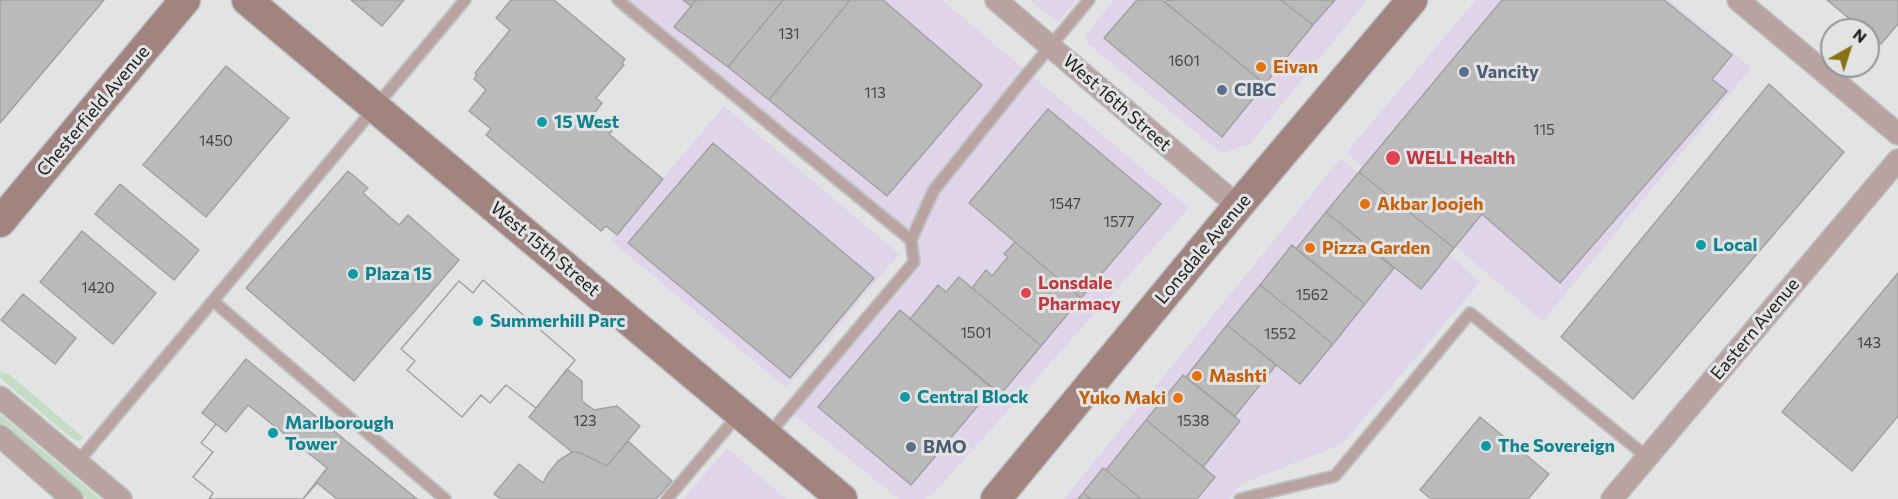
<!DOCTYPE html>
<style>
body{margin:0}
#map{position:relative;width:1898px;height:499px;overflow:hidden;background:#e2e3e4;font-family:Commissioner,sans-serif}
canvas{display:block}
.north{position:absolute;left:1820px;top:18px;width:60px;height:60px;box-sizing:border-box;background:#e2e3e4;border:2px solid #949596;border-radius:50%;rotate:39deg;font-size:16px;font-weight:700;line-height:24px;text-align:center;color:#202020}
.north::after{content:'';display:block;margin:auto;width:21px;height:27px;background:#897214;clip-path:polygon(50% 0,100% 100%,50% 72%,0 100%)}
</style>
<div id="map">
<canvas width="1898" height="499"></canvas>
<div class="north">N</div>
</div>
<script>
const ctx = document.querySelector('canvas').getContext('2d');
ctx.lineJoin = 'round';
function paint(path, color) { ctx.fillStyle = color; ctx.fill(path, 'evenodd'); }
function trace(path, color, width, dash) { ctx.strokeStyle = color; ctx.lineWidth = width; ctx.lineCap = dash ? 'butt' : 'round'; ctx.setLineDash(dash || []); ctx.stroke(path); }
function label(font, color, halo, rows, align = 'center') {
  ctx.font = font + ' Commissioner,sans-serif'; ctx.lineWidth = 6; ctx.setLineDash([]); ctx.textBaseline = 'middle'; ctx.strokeStyle = halo; ctx.fillStyle = color; for (const [text, x, y, turn = 0] of rows) {
    ctx.save(); ctx.translate(x, y); ctx.rotate((+turn || 0) * Math.PI / 180); ctx.textAlign = isNaN(turn) ? turn : align; if (halo) ctx.strokeText(text, 0, 0); ctx.fillText(text, 0, 0); ctx.restore();
  }
}
paint(new Path2D(`
 M625,0H942L1189,208L934,493L924,499H899L793,414L920,267L919,240Z
 M1030,0H1076L1058,23Z
 M1114,0H1367L1249,145L1221,153L1088,44L1085,36Z
 M1476,0H1669L1751,68L1543,321L1346,153Z
 M724,106L899,254L786,388L611,240Z
 M1341,158L1480,282L1342,444L1241,484L1229,499H1064Z
 M727,448L786,499H684Z`), '#dfd4e9');
paint(new Path2D(`
 M0,372L10,375L84,438L78,441L70,437L0,378Z
 M0,414L100,499H86L0,425Z`), '#c5dcc4');
const building = new Path2D(`
 M0,0H104L0,123Z
 M351,0H404L382,26Z
 M511,0H554L625,59L622,63L624,65L596,98L602,103L593,115L612,131L609,134L663,179L617,235L606,226L601,231L486,135L491,129L469,111L486,90L474,79L477,75L475,73L510,30L496,18Z
 M683,0H696L691,6Z
 M696,0H783L728,67L674,27Z
 M783,0H850L769,100L728,67Z
 M850,0H883L982,85L887,196L769,100Z
 M1137,0H1162L1265,84L1222,137L1104,38Z
 M1167,0H1281L1313,25L1265,84L1165,2Z
 M1281,0H1335L1313,25Z
 M1502,0H1664L1732,55L1712,79L1727,91L1560,283L1482,214L1454,248L1359,172Z
 M1827,0H1898V24L1881,44L1868,34V30H1863Z
 M226,66L289,118L206,217L143,165Z
 M1769,84L1844,152L1633,399L1561,337Z
 M1048,109L1161,204L1081,298L969,203Z
 M713,143L874,278L790,378L628,243Z
 M348,171L368,188L363,193L399,225L408,215L459,260L354,381L246,288Z
 M1359,172L1454,248L1421,289L1326,212Z
 M120,184L199,250L174,280L95,214Z
 M1326,212L1394,268L1365,304L1296,249Z
 M82,231L156,293L113,344L40,282Z
 M1015,242L1081,298L1041,346L972,288L986,270L992,276L1008,257L1004,254Z
 M1292,245L1365,304L1333,344L1260,285Z
 M1898,273V416L1852,471L1782,412Z
 M959,277L1041,346L1000,395L910,319L938,285L946,292Z
 M483,280L575,360L536,408L506,385L490,403L481,395L462,417L407,370L415,361L401,349L459,281L473,293Z
 M483,280L575,360L536,408L506,385L490,403L481,395L462,417L407,370L415,361L401,349L459,281L473,293Z
 M1260,285L1333,344L1300,384L1227,325Z
 M23,294L76,338L55,364L1,320Z
 M900,310L993,388L911,485L818,407Z
 M1227,325L1276,365L1235,416L1186,377Z
 M246,359L417,499H337L317,483L303,499H209L213,493L193,477L213,452L201,443L216,424L202,413Z
 M567,369L582,381V401L594,410L617,406L640,426L607,466L581,453L572,452L529,417Z
 M1183,375L1240,421L1203,467L1146,420Z
 M248,405L327,468L303,499H209L213,493L193,477L213,452L201,443L216,424L226,432Z
 M1480,417L1549,474L1528,499H1431L1420,490Z
 M1146,420L1215,477L1197,499H1141L1106,470Z
 M628,441L672,481L656,499H501L494,494L519,464L543,483L547,475L558,461L572,452L581,453L607,466Z
 M1103,468L1106,470L1141,499H1091L1083,493Z
 M1083,493L1091,499H1078Z`);
paint(building, '#bbb9ba');
trace(building, '#a3a2a3', 1.5);
const lane = new Path2D(`
 M618,0L911,240
 M213,301L445,499
 M768,435L914,262L911,240L934,190L1023,79L1089,0
 M77,463L465,0
 M667,499L738,415
 M1240,499L1335,476L1470,313L1647,457`);
const street = new Path2D(`
 M996,0L1238,206
 M1738,0L1898,134
 M0,397L121,499
 M0,436L72,499
 M1612,499L1898,160`);
const secondary = new Path2D(`
 M247,0L842,499
 M0,222L185,0
 M996,499L1238,206L1412,0`);
trace(lane, '#bfc0c1', 14);
trace(street, '#bfc0c1', 24);
trace(secondary, '#bfc0c1', 33);
trace(lane, '#b8a3a0', 10);
trace(street, '#b8a3a0', 21);
trace(secondary, '#a1847f', 30);
for (const [x, y, r, color] of [
 [1261,67,6,"#e8710a"],
 [1464,72,6,"#5c6f8a"],
 [1222,90,6,"#5c6f8a"],
 [542,122,6,"#0f9aa8"],
 [1393,158,8,"#e0444e"],
 [1365,204,6,"#e8710a"],
 [1701,245,6,"#0f9aa8"],
 [1310,248,6,"#e8710a"],
 [353,274,6,"#0f9aa8"],
 [1026,293,6,"#e0444e"],
 [478,321,6,"#0f9aa8"],
 [1197,376,6,"#e8710a"],
 [905,397,6,"#0f9aa8"],
 [1178,398,6,"#e8710a"],
 [273,433,6,"#0f9aa8"],
 [1486,446,6,"#0f9aa8"],
 [911,447,6,"#5c6f8a"]
]) { const dot = new Path2D(); dot.arc(x, y, r, 0, 2 * Math.PI); ctx.fillStyle = color; ctx.fill(dot); trace(dot, '#e2e3e4', 2); }
label('15px', '#474646', null, [
 ["131",789,34],
 ["1601",1184,61],
 ["113",875,93],
 ["115",1544,130],
 ["1450",216,141],
 ["1547",1065,204],
 ["1577",1119,222],
 ["1420",98,288],
 ["1562",1312,295],
 ["1501",976,333],
 ["1552",1280,334],
 ["143",1869,343],
 ["123",585,421],
 ["1538",1193,421]
]);
label('bold 18px', '#c56008', '#e2e3e4', [
 ["Eivan",1273,67],
 ["Akbar Joojeh",1377,204],
 ["Pizza Garden",1322,248],
 ["Mashti",1209,376],
 ["Yuko Maki",1166,398,"right"]
], 'left');
label('bold 18px', '#4e5e75', '#e2e3e4', [
 ["Vancity",1476,72],
 ["CIBC",1234,90],
 ["BMO",923,447]
], 'left');
label('18px', '#202020', '#e2e3e4', [
 ["West 16th Street",1117,103,41],
 ["Chesterfield Avenue",93,111,-50],
 ["West 15th Street",545,249,40],
 ["Lonsdale Avenue",1203,249,-50],
 ["Eastern Avenue",1755,329,-50]
]);
label('bold 18px', '#0d838f', '#e2e3e4', [
 ["15 West",554,122],
 ["Local",1713,245],
 ["Plaza 15",365,274],
 ["Summerhill Parc",490,321],
 ["Central Block",917,397],
 ["Marlborough",285,423],
 ["Tower",285,444],
 ["The Sovereign",1498,446]
], 'left');
label('bold 18px', '#be3a42', '#e2e3e4', [
 ["WELL Health",1406,158],
 ["Lonsdale",1038,283],
 ["Pharmacy",1038,304]
], 'left');
</script>
